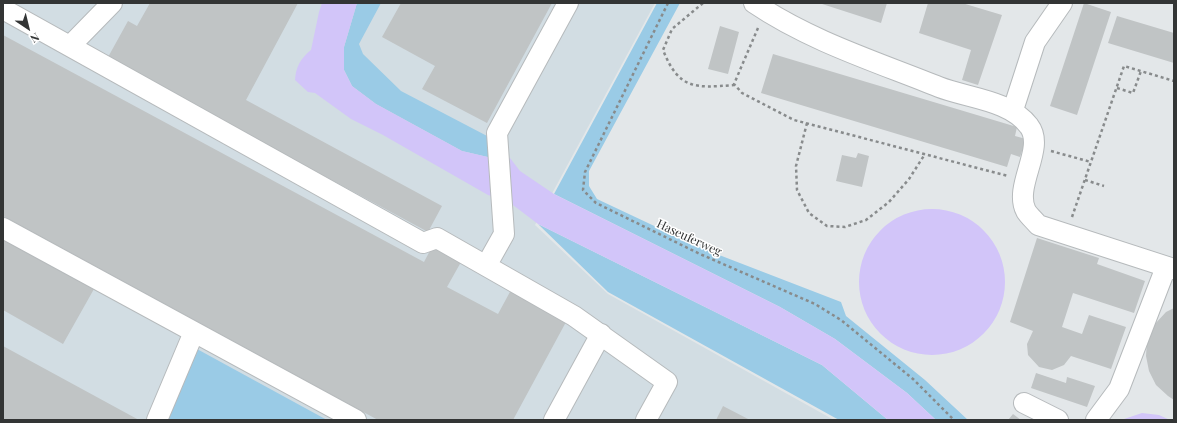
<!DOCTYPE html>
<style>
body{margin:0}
#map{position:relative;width:1177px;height:423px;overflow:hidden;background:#e3e7e9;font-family:"Playfair Display",serif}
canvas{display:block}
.frame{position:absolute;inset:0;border:4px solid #333535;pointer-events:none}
.north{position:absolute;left:8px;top:8px;width:40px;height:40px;-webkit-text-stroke:3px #fff;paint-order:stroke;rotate:145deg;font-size:11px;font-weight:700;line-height:16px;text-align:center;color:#333535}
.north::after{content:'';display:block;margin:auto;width:14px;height:18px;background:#333535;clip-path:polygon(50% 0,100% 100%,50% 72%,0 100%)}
</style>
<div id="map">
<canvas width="1177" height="423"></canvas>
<div class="frame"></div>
<div class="north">N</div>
</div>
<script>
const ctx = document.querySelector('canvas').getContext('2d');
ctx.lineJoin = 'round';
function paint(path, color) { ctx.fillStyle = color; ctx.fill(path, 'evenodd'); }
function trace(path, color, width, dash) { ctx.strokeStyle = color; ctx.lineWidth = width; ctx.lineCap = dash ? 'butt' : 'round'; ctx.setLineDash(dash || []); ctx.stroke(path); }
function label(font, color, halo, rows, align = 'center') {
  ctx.font = font + ' "Playfair Display",serif'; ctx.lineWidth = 3; ctx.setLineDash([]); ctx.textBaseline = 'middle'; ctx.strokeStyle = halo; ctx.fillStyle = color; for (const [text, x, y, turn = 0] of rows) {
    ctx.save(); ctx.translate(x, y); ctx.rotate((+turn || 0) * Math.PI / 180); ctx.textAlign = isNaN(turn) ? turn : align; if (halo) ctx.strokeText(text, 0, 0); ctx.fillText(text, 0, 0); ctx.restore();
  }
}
paint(new Path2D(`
 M3,3H655L535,225L608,294L834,420H3Z`), '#d2dde3');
paint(new Path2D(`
 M357,3H381L359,44L363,54L401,91L489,137L492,158L462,151L376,104L352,86L344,70V47Z
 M657,3H680L589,171V186L597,199L701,248L841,302L846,316L925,380L968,420H936L907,393L835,339L780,307L554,194Z
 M538,224L822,365L888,420H839L608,292Z
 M197,349L327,420H165Z`), '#9acbe6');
paint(new Path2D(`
 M322,3H357L344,47V70L352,86L376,104L462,151L492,158H510L520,171L554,194L780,307L835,339L907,393L936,420H888L822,365L538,224L509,202L488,195L383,135L351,119L315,93L308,92L295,80C296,67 300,59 311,50L319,12Z
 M859 282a73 73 0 1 1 146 0a73 73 0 1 1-146 0Z
 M1142,413L1159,415L1170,420H1121Z`), '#d2c5f9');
paint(new Path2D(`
 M150,3H298L246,100L442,206L428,232L107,59L128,21L137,26Z
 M401,3H552L487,123L422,89L435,66L382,37Z
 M819,3H887L881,23Z
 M928,3H962L1002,15L978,85L962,80L971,50L919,33Z
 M1084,3L1111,12L1077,115L1050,106Z
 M1117,16L1174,33V63L1108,43Z
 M720,26L739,32L728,74L708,69Z
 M3,35L424,262L433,245L461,262L447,287L498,314L511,290L566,322L513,420H378L3,216Z
 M773,54L1017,127L1015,136L1026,139L1020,157L1011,154L1007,167L761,93Z
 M858,153L869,156L862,187L836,181L842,155L856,158Z
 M3,238L94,289L63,344L3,310Z
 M1037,238L1099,258L1097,264L1145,281L1134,313L1073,293L1062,327L1082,334L1089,315L1126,327L1111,369L1071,356L1064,365L1052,370L1039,367L1028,355L1027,344L1033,331L1010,322Z
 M1174,308V400L1168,396L1156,385L1149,371L1146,356L1147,340L1154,325L1166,312Z
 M3,346L139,420H3Z
 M1036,373L1066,383L1067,377L1095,386L1087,407L1031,388Z
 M723,406L750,420H716Z
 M1013,414L1021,420H1008Z`), '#c0c4c5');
const minor = new Path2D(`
 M754,3C810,41 877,62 939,87C967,98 1010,100 1029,126C1046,148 1013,186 1026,211C1029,216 1035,221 1038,225L1174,269
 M3,9L423,243L437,238L574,316L667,382L646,420
 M70,46L112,3
 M1013,110L1035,42L1062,3
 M3,228L356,420
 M486,266L504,234L497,133L568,3
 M1024,403L1058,420
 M157,420L194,332
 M554,420L601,334
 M1096,420L1119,389L1166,267`);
trace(minor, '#b6babc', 22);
trace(new Path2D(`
 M668,3L585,172L583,190L596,203L700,254L815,304L841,320L913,379L954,420
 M703,3L672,29L663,50C679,90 695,88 734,85
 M758,28L734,84L742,93L794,120L1008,176
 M1117,88L1133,93L1141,71
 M807,123L796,166L797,190L809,213L827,226L845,227L866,220L889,202L909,179L925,154
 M1051,151L1091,162
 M1085,180L1104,186
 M1072,217L1124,66L1174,81`), '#888b8c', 2.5, [3, 3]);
trace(minor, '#fff', 20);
label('12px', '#333535', '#fff', [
 ["Haseuferweg",689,238,25]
]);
</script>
